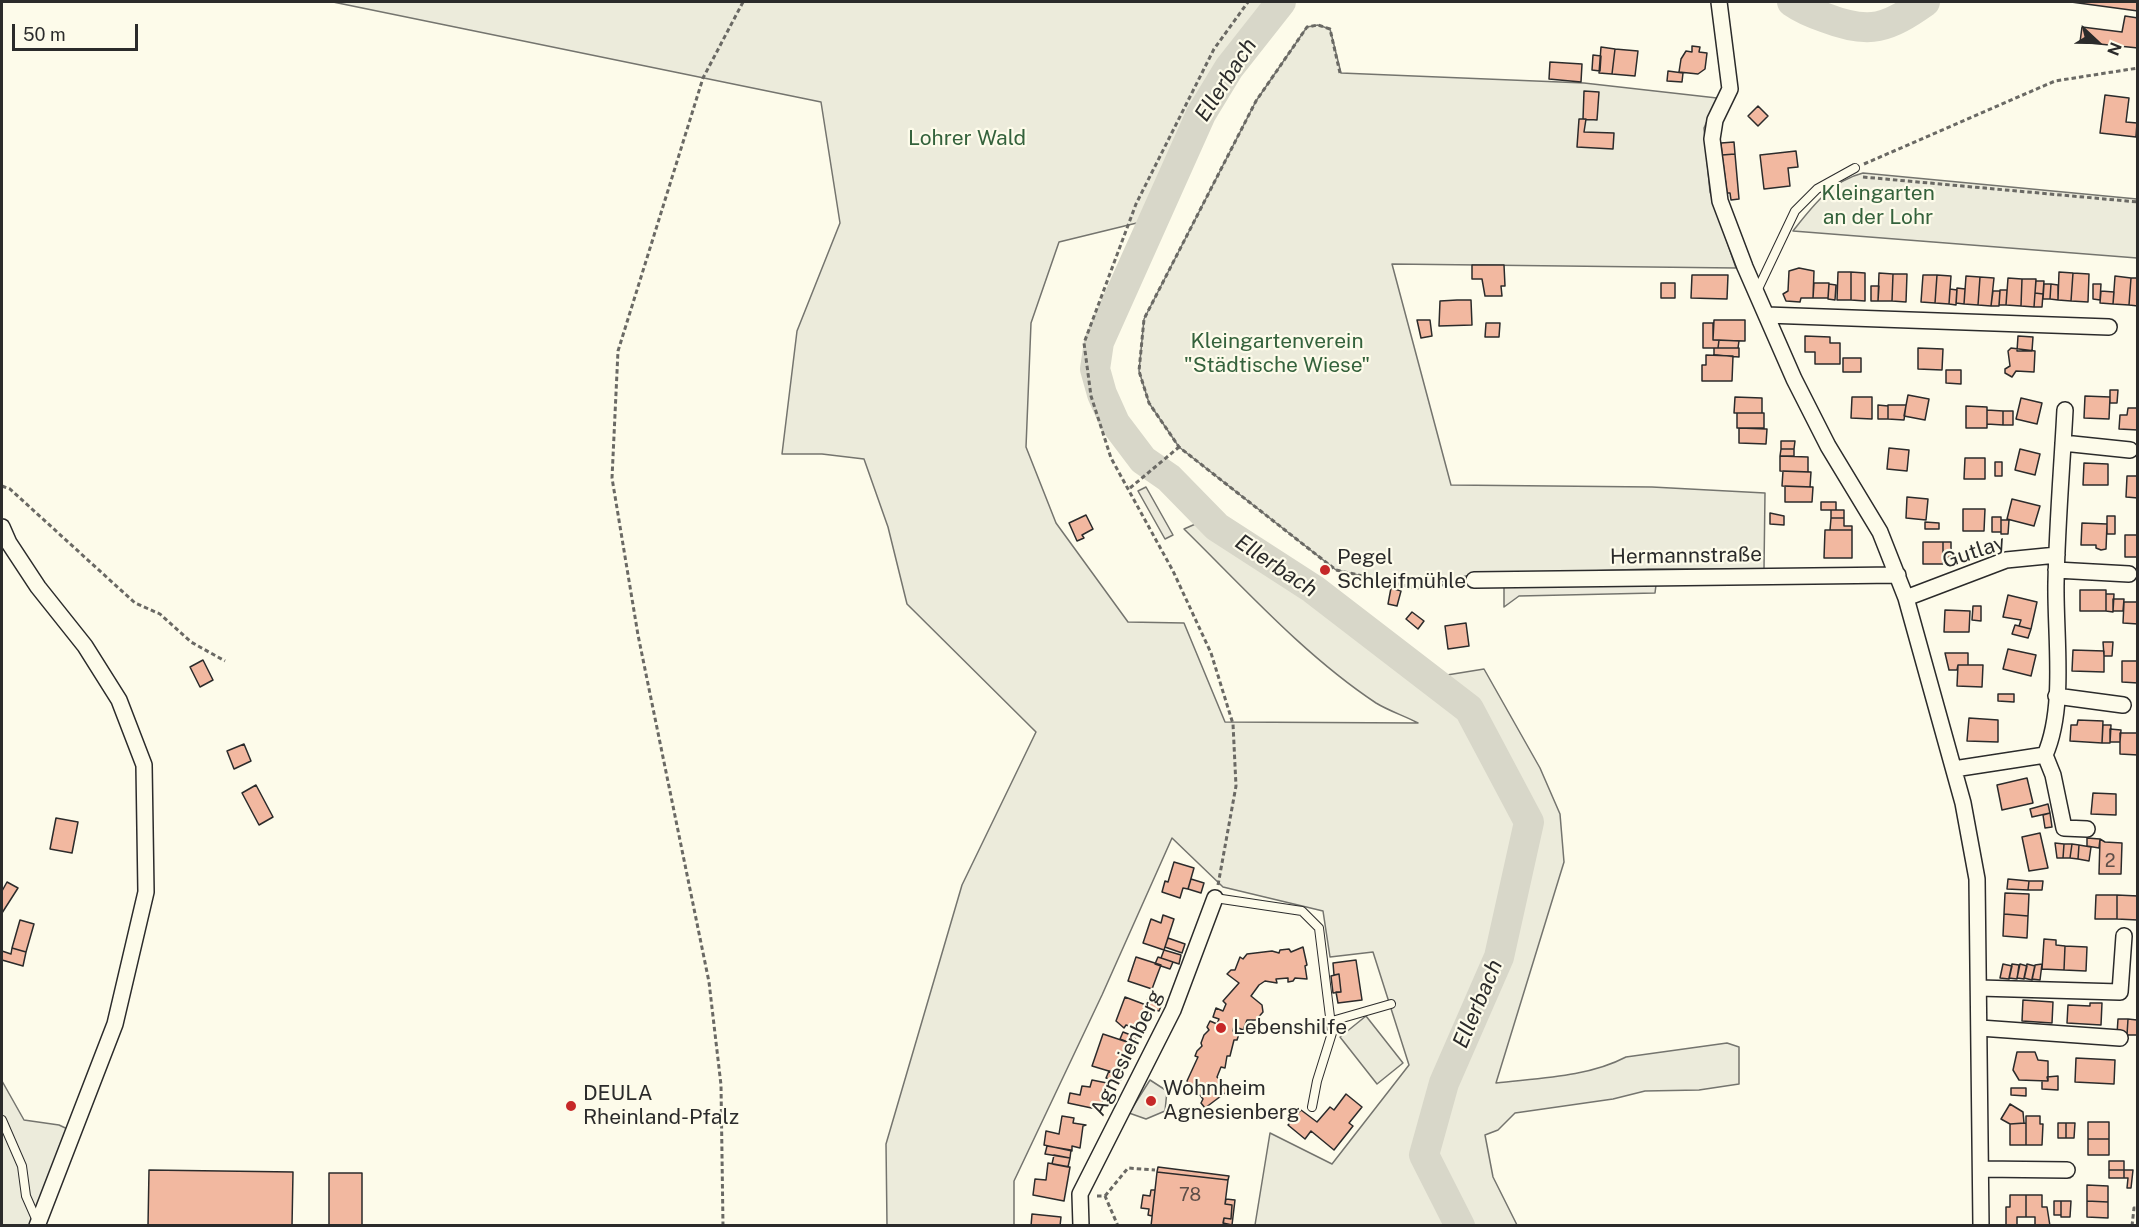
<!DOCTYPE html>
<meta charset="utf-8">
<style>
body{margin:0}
#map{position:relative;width:2139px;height:1227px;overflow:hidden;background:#fdfbea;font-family:"Public Sans",sans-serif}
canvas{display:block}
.frame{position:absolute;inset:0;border:3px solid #2b2b2b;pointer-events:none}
.north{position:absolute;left:2067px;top:12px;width:60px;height:60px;-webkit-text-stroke:4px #fdfbea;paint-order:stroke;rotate:112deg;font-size:16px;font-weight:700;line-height:24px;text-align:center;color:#2b2b2b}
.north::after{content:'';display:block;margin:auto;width:21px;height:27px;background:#2b2b2b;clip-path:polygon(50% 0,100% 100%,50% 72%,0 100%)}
.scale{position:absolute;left:12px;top:24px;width:126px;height:27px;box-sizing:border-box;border:3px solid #2b2b2b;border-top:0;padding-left:8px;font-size:18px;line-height:21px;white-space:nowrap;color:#2b2b2b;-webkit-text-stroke:4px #fdfbea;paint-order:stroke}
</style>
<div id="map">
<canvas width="2139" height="1227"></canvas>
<div class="frame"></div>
<div class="north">N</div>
<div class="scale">50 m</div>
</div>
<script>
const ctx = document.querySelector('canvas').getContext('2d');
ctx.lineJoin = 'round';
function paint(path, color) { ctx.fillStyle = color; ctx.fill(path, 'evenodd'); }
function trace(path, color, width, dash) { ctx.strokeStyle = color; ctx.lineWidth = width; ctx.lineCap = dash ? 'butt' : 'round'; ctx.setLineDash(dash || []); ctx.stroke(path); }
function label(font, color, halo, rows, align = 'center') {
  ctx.font = font + ' "Public Sans",sans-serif'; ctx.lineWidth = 4.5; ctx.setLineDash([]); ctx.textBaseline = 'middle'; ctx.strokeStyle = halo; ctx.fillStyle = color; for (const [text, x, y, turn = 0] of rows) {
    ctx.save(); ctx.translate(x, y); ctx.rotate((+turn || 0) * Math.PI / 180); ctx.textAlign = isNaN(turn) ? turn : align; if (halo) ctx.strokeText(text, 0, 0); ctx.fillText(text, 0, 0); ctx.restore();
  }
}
const green = new Path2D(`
 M333,2H1275L1204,96L1149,220L1059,242L1031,323L1026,447L1056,523L1128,622L1184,623L1225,722L1418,723C1405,716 1389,711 1376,703C1305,656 1245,589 1184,529L1216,515L1259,540L1356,609L1392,639L1447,675L1484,669L1540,768L1560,814L1564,862L1496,1083C1539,1078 1588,1077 1626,1057L1727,1043L1739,1047V1084L1699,1090L1645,1091L1613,1099L1515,1113L1498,1130L1485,1135L1493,1177L1517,1225H1255L1270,1133L1332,1164L1409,1065L1373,952L1330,957L1323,911L1223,887L1172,838L1102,995L1014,1181V1225H887L886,1144L962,885L1036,732L907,604L888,527L864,459L822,454H782L797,331L840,223L821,102Z
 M1318,25L1330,29L1341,73L1584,83L1717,98L1704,128L1710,192L1736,268L1392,264L1451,485L1652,487L1765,493L1764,569H1648L1470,575L1416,588L1336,570L1179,447L1149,403L1139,371L1144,319L1256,101L1307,27Z
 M1863,173L2137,199V258L1793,231C1812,207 1831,181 1863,173Z
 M1366,1016L1403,1063L1377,1084L1340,1037Z
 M2,1081L24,1120L59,1125L76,1133L40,1225H2Z`);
paint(green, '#ecebdb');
trace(green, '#74746e', 1.5);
const parking = new Path2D(`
 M1146,487L1173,535L1165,539L1138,491Z
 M1504,579L1656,585L1655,593L1519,596L1504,607Z
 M1150,1080L1167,1091L1165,1111L1146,1119L1129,1113Z`);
paint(parking, '#eceadb');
trace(parking, '#74746e', 1.5);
trace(new Path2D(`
 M1281,2L1229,68L1201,114L1099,342L1095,369L1102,394L1115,423L1143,460L1169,478L1217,527L1313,589L1469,709L1529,822L1499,957L1444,1083L1424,1155L1460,1226
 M1792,2C1802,9 1814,14 1826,18C1870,35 1888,28 1925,2`), '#d8d7c9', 30);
const building = new Path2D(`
 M2071,2H2138V11Z
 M2125,16L2138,18V48L2080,42L2082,27L2122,32Z
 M1692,46L1700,47L1699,52L1707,53L1705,69L1698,74L1679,72L1681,59L1686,51L1692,52Z
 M1601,47L1615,49L1612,74L1599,73Z
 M1615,49L1638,51L1635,76L1612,74Z
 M1593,55L1601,56L1600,71L1592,70Z
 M1550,62L1582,64L1581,82L1549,79Z
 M1668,71L1683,73L1682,82L1667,81Z
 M1584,91L1599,92L1597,120L1583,119Z
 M2105,95L2129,98L2126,122L2137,123L2136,137L2100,133Z
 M1758,106L1768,116L1758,126L1748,116Z
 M1579,119H1586L1584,132L1614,133L1613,149L1577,147Z
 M1734,142L1735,154L1722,155L1721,143Z
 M1796,151L1798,167L1788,168L1790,186L1764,189L1760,155Z
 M1735,154L1739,199L1731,200L1730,193H1727L1722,155Z
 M1472,265H1504L1505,286H1501L1502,296H1485L1482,279H1472Z
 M1799,268L1814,271L1813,298H1801L1800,302L1786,301L1783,294L1788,291L1789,271Z
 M1838,272H1851V300H1837Z
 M1851,272L1865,273V301L1851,300Z
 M2059,272L2073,273L2071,301L2058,300Z
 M1879,273L1893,274L1892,301H1878Z
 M2073,273L2089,274L2088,302L2071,301Z
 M1893,274H1907L1906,302L1892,301Z
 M1692,275H1728L1727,299L1691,298Z
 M1923,275H1937L1935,303L1921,302Z
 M1937,275L1951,276L1949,304L1935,303Z
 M1966,276L1980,277L1978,305L1964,304Z
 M2115,276L2131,278L2129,305L2113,304Z
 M1980,277L1994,278L1991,306L1978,305Z
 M2008,278L2022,279L2021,306L2006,305Z
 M2131,278H2138V306L2129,305Z
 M2022,279H2036L2034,307L2021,306Z
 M2036,281H2044L2043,294L2035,293Z
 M1661,283H1675V298H1661Z
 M1814,283H1829L1828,298H1813Z
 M1829,284L1836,285L1835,300L1828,299Z
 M2044,284H2051L2050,299H2043Z
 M2051,284L2058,285V300L2050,299Z
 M2093,284H2101L2100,300L2093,299Z
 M1871,286H1879L1878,301H1871Z
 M1957,288L1965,289L1964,304L1956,303Z
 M1950,289L1957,290L1956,305L1949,304Z
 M2000,290H2007L2006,305H1999Z
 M1993,291H2000L1999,306H1991Z
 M2101,291L2114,292L2113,304L2100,303Z
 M2035,293L2043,294L2042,307H2034Z
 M1457,300H1471L1472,325L1439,326L1440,301Z
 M1417,320H1430L1432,336L1421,338Z
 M1714,320H1745V341L1713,340Z
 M1486,323H1500L1499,337H1485Z
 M1703,323H1713V340H1719L1718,348H1703Z
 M1805,336L1830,337V343H1840V364H1815V352H1805Z
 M2018,336L2033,337L2032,351H2017Z
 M1719,340L1739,341L1738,348H1718Z
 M1714,348H1739V357L1714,355Z
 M1918,348L1943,349L1942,370L1918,369Z
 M2011,348L2035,351L2034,372L2016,371L2012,377L2005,373V369L2010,366L2008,351Z
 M1706,355L1733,356L1732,381H1702V365H1706Z
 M1843,358H1861V372H1843Z
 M1946,370H1961V384L1946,383Z
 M2110,390H2118L2117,403H2110Z
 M1908,395L1929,399L1925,420L1904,416Z
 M2085,396L2110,397L2109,419L2084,418Z
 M1735,397L1762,398V413H1734Z
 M1852,397H1872V419L1851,418Z
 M2021,398L2042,403L2037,424L2016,419Z
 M1878,405L1888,406V419H1878Z
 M1888,405H1906L1904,420L1888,419Z
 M1966,406L1987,407V428H1966Z
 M2128,408H2138V430L2119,429L2120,415H2127Z
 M1987,410L2003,411V425L1987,424Z
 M2003,411H2013V425H2003Z
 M1737,413H1764V428H1737Z
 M1739,428L1767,429L1766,444L1739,443Z
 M1781,441H1795L1794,449H1781Z
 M1889,448L1909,450L1907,471L1887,469Z
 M1781,449H1794V456H1780Z
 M2020,449L2040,454L2035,475L2015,470Z
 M1780,456L1808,457V472L1780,471Z
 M1965,458H1985V479H1964Z
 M1995,462H2002V476H1995Z
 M2084,463L2108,464V485H2083Z
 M1783,471L1811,472L1810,487L1782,486Z
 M2127,476H2138V498L2126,497Z
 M1785,486L1813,487L1812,502H1785Z
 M1907,497L1928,499L1926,520L1906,518Z
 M2012,499L2040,506L2034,526L2007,519Z
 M1821,502H1836V510H1821Z
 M1963,509H1985L1984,531H1963Z
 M1831,510H1844V518H1831Z
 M1770,513L1784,516V525L1770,524Z
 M1086,515L1093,529L1082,535L1084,538L1077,541L1069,523Z
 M2107,516H2115V534H2107Z
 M1992,517H2001V532H1992Z
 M1831,518H1844V526H1852V530H1830Z
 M2001,520H2009L2008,534H2001Z
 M1925,522L1939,523V529H1925Z
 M2082,523L2107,524L2106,549L2101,550L2096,548V545H2081Z
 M1825,530H1852V558H1824Z
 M2125,535H2138V557H2125Z
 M1923,542H1943V564H1923Z
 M1943,542H1951V557L1943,558Z
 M1391,588L1401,591L1397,606L1388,604Z
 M2080,590H2106V611H2080Z
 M2106,594H2114L2113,612L2106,611Z
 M2008,595L2037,602L2031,629L2019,626L2021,620L2003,617Z
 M2113,599H2124L2123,611H2113Z
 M2124,602H2138V624L2123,623Z
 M1973,606H1981V621L1972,620Z
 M1945,610L1970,611L1969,632H1944Z
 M1412,612L1424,621L1418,629L1406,619Z
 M1466,623L1469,646L1448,649L1445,626Z
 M2015,625L2031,629L2028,638L2012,634Z
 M2103,642H2113L2112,656H2104Z
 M2008,649L2036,655L2031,676L2003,669Z
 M2073,650L2104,651V672L2072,671Z
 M1945,653H1968V665H1958L1957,670H1949Z
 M203,660L213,680L200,687L190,667Z
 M2122,661H2138V683L2122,682Z
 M1958,665H1983L1982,687L1957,686Z
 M1998,694H2014V702L1998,701Z
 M1969,718L1998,720V742L1967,741Z
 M2078,720L2103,721L2102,743L2070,741L2071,725H2077Z
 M2103,725H2111L2110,743H2102Z
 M2110,729L2121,730L2120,742H2110Z
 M2120,733H2138V755L2120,754Z
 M244,744L251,761L234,769L227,751Z
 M2027,778L2033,803L2002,810L1997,785Z
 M256,785L273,817L259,825L242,793Z
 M2093,793L2116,794V815L2091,814Z
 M2048,804L2050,813L2032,817L2030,809Z
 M2050,813L2052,827L2045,828L2043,815Z
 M56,818L78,822L72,853L50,849Z
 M2040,833L2048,868L2029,871L2022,837Z
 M2087,838L2100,839L2099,848L2087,846Z
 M2100,839L2105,842L2122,843L2121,874H2099Z
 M2055,843L2064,844L2063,858H2057Z
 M2064,844H2072L2070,858H2063Z
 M2072,844L2079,845L2078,859L2070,858Z
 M2079,845L2091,847L2089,861L2078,859Z
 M1174,862L1194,868L1188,889L1183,888L1180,898L1162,892L1165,881L1168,882Z
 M1191,879L1204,883L1201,893L1188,889Z
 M2008,879L2029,881L2028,890L2007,889Z
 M2029,881H2043L2042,890H2028Z
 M7,882L18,888L2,913V891Z
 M2005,893L2029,894L2028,916L2004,914Z
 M2096,895H2117V919H2095Z
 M2117,895L2138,896V920L2117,919Z
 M2004,914L2028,916L2027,938L2003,936Z
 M1163,915L1174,919L1164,950L1143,943L1151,919L1161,923Z
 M20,920L34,924L26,952L12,948Z
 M1168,938L1185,944L1182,953L1165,947Z
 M2044,939L2056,940V945L2065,946L2064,970L2042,969Z
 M2065,946L2087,947L2086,971L2064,970Z
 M1303,947L1307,965L1305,966L1307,979L1295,978L1293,981L1288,982V978L1276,979L1277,983L1265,981L1259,985L1251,996L1262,1005L1263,1012L1256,1020H1247L1243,1030L1234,1026L1233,1031L1239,1034L1237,1040H1234L1230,1056H1227L1225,1068L1221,1067L1217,1077L1229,1090L1205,1108L1201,1103L1203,1099L1200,1095H1195L1187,1081L1198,1057L1195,1056L1197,1051L1202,1046L1201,1043L1204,1035L1209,1030L1207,1027L1210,1021L1217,1024L1219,1019L1213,1017L1216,1008L1223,1011L1226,1004L1223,1001L1239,983L1227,974L1231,970H1235L1240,957L1243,959L1247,954L1272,951L1279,953L1280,950L1289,949L1291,952Z
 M12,948L26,952L23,966L2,960V951L11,954Z
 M1164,950L1181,955L1179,964L1161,958Z
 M1136,957L1161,965L1152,989L1128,981Z
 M1158,957L1173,962L1170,969L1155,964Z
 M1356,960L1362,1000L1338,1003L1336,992H1341L1339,974L1334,975L1333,963Z
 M2003,964L2012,966L2009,979L2000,978Z
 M2012,964L2019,965L2017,979L2009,978Z
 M2020,964L2027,966L2024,979L2017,978Z
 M2027,964L2035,966L2032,980L2024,978Z
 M2042,964L2040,980L2032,979L2035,965Z
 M1339,974L1341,992L1333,993L1331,976Z
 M1149,996L1163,1001L1159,1011L1145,1006Z
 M1125,997L1146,1005L1137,1029L1126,1025L1124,1028L1116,1021Z
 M2023,1000L2053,1002L2052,1023L2022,1021Z
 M2090,1003H2102L2101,1025L2067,1023L2068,1005L2090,1006Z
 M2118,1019H2128L2127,1035L2117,1034Z
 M2128,1019L2137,1020V1035H2127Z
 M1123,1032L1136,1037L1133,1044L1120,1039Z
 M1103,1034L1133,1044L1122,1075L1092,1066Z
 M2017,1052H2035L2038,1060L2048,1061V1081L2019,1080L2013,1070Z
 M2076,1058L2115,1060L2114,1084L2075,1082Z
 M1109,1071L1122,1075L1120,1082L1106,1078Z
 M2058,1076V1090L2042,1089V1081H2048L2047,1077Z
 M1092,1080L1107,1083L1101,1110L1068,1103L1070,1093L1080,1095L1082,1086L1090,1087Z
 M2011,1088H2026V1096L2011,1095Z
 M1346,1094L1362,1107L1349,1123L1353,1126L1334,1150L1311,1131L1305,1139L1288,1125L1301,1110L1317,1122L1330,1107L1334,1110Z
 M2010,1104L2023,1112L2024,1123L2010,1124L2001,1119Z
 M1062,1116L1074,1118L1073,1123L1086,1125L1083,1126L1080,1148L1072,1146V1151L1044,1145L1046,1131L1059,1134Z
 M2026,1116H2040V1124H2043L2042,1145H2026Z
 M2088,1122H2109V1139H2088Z
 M2026,1123V1145H2010V1124Z
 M2058,1123H2066V1138H2058Z
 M2066,1123H2075L2074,1138H2066Z
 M2088,1139H2109V1155H2088Z
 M1047,1146L1071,1150L1070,1158L1045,1154Z
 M1054,1155L1070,1158L1068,1167L1052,1164Z
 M2109,1161H2124V1170H2109Z
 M1048,1163L1070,1167L1064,1201L1033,1195L1035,1179L1046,1180Z
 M1158,1167L1229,1176L1228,1180L1157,1172Z
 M149,1170L293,1172L292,1226H148Z
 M2109,1170H2124V1178H2109Z
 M2124,1170H2133L2131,1188H2127L2128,1178H2124Z
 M1157,1172L1228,1180L1225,1204L1232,1205L1231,1219L1224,1218L1223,1226H1151Z
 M329,1173H362V1226H329Z
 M2087,1185L2108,1186V1202L2087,1201Z
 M1151,1190H1155L1152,1216L1148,1215L1149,1209L1141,1208L1143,1195L1150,1196Z
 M2010,1195H2026V1217H2017V1226H2006V1207H2010Z
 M2026,1195H2042V1207H2047L2050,1226H2035V1217H2026Z
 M1226,1199L1235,1200L1232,1225L1223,1223L1224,1218L1231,1219L1232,1205L1225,1204Z
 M2054,1201H2061V1215H2054Z
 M2061,1201H2071L2070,1217H2061Z
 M2087,1201L2108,1202V1218L2087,1217Z
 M1032,1214L1061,1217L1060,1226H1031Z`);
paint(building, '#f2b8a0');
trace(building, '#2b2b2b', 1.5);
const lane = new Path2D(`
 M1757,291L1795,211L1817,189L1855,168
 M1215,898L1302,911L1319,928L1332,1033L1317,1081L1312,1107
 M1332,1021L1391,1004
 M2,1120L22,1166L26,1196L37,1221`);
const street = new Path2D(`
 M1719,2L1730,89L1715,120L1712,139L1720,201L1745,267L1794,379L1828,446L1880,532L1906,598L1963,803L1977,879L1981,1226
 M1766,315L2109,327
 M2063,443L2130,450
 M2,527L9,543L38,587L85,646L119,700L144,765L146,892L115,1024L37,1226
 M2056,570L2129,574
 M1474,580L1898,575
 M1906,598L2006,560L2057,555
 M2056,696L2123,705
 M2045,755L2053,775L2064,828L2087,829
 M1954,769L2045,755C2066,707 2055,635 2056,583C2057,525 2062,467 2065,410
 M1979,988L2120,992L2124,936
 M1980,1028L2120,1038
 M1981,1169L2067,1170
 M1081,1226L1080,1194L1173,1010L1215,898`);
trace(lane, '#2b2b2b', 10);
trace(street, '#2b2b2b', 18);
trace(new Path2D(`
 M1340,73L1330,29L1318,25L1307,27L1256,101L1144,319L1139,371L1149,403L1179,447L1336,570L1416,588L1460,583
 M1864,164L2055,81L2138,68
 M1863,177L2138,202
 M2,486L10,489L135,603L160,614L191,642L225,661
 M1130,488L1179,447
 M1218,885L1236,786L1233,724L1211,653L1173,571L1111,458L1091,396L1084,343L1136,204L1214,49L1248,2
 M1097,1196H1105L1118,1226
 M1105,1196L1128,1168L1155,1170
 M723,1226L721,1085L709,982L638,635L612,478L618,351L703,78L743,2
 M2132,1226L2134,1208H2138`), '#6a6964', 3, [4.5, 3]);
trace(lane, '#fdfbea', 8);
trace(street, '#fdfbea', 15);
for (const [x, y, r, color] of [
 [1325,570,6,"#c62828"],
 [1221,1028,6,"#c62828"],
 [1151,1101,6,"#c62828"],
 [571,1106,6,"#c62828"]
]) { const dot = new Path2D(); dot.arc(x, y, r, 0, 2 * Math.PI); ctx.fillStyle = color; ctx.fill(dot); trace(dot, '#fdfbea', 2); }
label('18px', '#5d4e48', null, [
 ["2",2110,861],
 ["78",1190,1195]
]);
label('21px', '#34623c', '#fdfbea', [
 ["Lohrer Wald",967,139],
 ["Kleingarten",1878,194],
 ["an der Lohr",1878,218],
 ["Kleingartenverein",1277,342],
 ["\"Städtische Wiese\"",1277,366]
]);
label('21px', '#2b2b2b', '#fdfbea', [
 ["Gutlay",1974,552,-18],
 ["Hermannstraße",1686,556,-1],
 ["Agnesienberg",1127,1053,-64]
]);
label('21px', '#2b2b2b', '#fdfbea', [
 ["Pegel",1337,558],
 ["Schleifmühle",1337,582],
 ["Lebenshilfe",1233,1028],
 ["Wohnheim",1163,1089],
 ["Agnesienberg",1163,1113],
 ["DEULA",583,1094],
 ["Rheinland-Pfalz",583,1118]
], 'left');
label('italic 22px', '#2b2b2b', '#fdfbea', [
 ["Ellerbach",1226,80,-57],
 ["Ellerbach",1276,566,34],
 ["Ellerbach",1478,1004,-67]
]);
</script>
